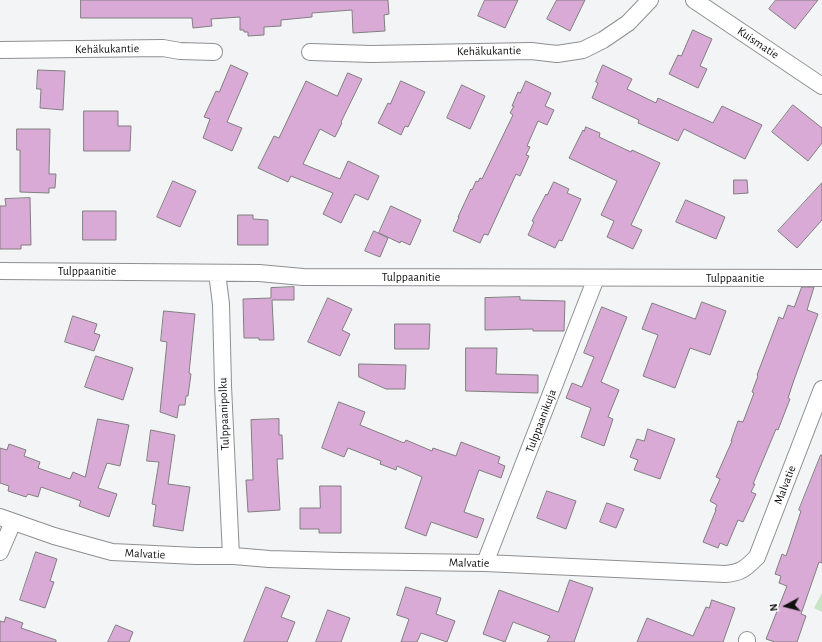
<!DOCTYPE html>
<meta charset="utf-8">
<style>
body{margin:0}
#map{position:relative;width:822px;height:642px;overflow:hidden;background:#f3f4f6;font-family:"Alegreya Sans",sans-serif}
canvas{display:block}
.north{position:absolute;left:766px;top:586px;width:40px;height:40px;-webkit-text-stroke:3px #fff;paint-order:stroke;rotate:263deg;font-size:11px;font-weight:700;line-height:16px;text-align:center;color:#101011}
.north::after{content:'';display:block;margin:auto;width:14px;height:18px;background:#101011;clip-path:polygon(50% 0,100% 100%,50% 72%,0 100%)}
</style>
<div id="map">
<canvas width="822" height="642"></canvas>
<div class="north">N</div>
</div>
<script>
const ctx = document.querySelector('canvas').getContext('2d');
ctx.lineJoin = 'round';
function paint(path, color) { ctx.fillStyle = color; ctx.fill(path, 'evenodd'); }
function trace(path, color, width, dash) { ctx.strokeStyle = color; ctx.lineWidth = width; ctx.lineCap = dash ? 'butt' : 'round'; ctx.setLineDash(dash || []); ctx.stroke(path); }
function label(font, color, halo, rows, align = 'center') {
  ctx.font = font + ' "Alegreya Sans",sans-serif'; ctx.lineWidth = 3.5; ctx.setLineDash([]); ctx.textBaseline = 'middle'; ctx.strokeStyle = halo; ctx.fillStyle = color; for (const [text, x, y, turn = 0] of rows) {
    ctx.save(); ctx.translate(x, y); ctx.rotate((+turn || 0) * Math.PI / 180); ctx.textAlign = isNaN(turn) ? turn : align; if (halo) ctx.strokeText(text, 0, 0); ctx.fillText(text, 0, 0); ctx.restore();
  }
}
paint(new Path2D(`
 M822,593V612L814,608Z`), '#c7e5c4');
const building = new Path2D(`
 M81,0H388L389,14L384,15L385,31L353,33L352,10L312,13V17L281,20V26L264,27V35L248,36V32H244V30H240V17L211,19L212,26L193,28L192,18H81Z
 M485,0H518L505,28L478,16Z
 M557,0H585L570,31L547,19Z
 M776,0H818L795,29L769,9Z
 M693,30L712,39L700,66L707,69L698,88L669,74L678,55L681,56Z
 M231,65L248,73L227,122L242,128L232,151L203,138L210,119L204,117L216,91L219,92Z
 M603,65L632,79L627,89L656,103L658,98L713,123L722,106L762,125L745,159L684,129L678,141L638,123L639,120L592,98L598,83L596,82Z
 M38,70L65,71L63,110L40,108L41,89H37Z
 M348,73L362,79L341,122L342,123L335,137L320,129L303,164L340,179L348,161L379,176L368,200L355,194L341,223L323,214L333,193L291,176L288,182L258,168L274,136L279,138L306,81L337,96Z
 M401,81L425,92L408,127L405,126L401,135L378,123L388,103L390,104Z
 M526,81L551,93L545,106L554,110L547,125L538,121L527,146L530,147L526,155L529,156L520,176L516,174L488,235L484,234L480,243L453,231L459,217H458L471,189L472,190L476,181L478,182L480,178L482,179L513,115L510,113L514,106H512L518,92L520,93Z
 M462,85L485,96L470,129L447,118Z
 M793,105L822,128V143L808,161L772,132Z
 M84,111H118V126H131L130,151H84Z
 M586,127L600,133L599,137L631,152L632,150L660,163L631,225L642,230L633,249L607,237L614,221L601,215L617,181L569,158L583,130L584,131Z
 M17,129H50L49,174H56L55,188H49V193L20,192V150H17Z
 M734,180H747L748,193L734,194Z
 M173,181L196,191L180,227L157,217Z
 M554,182L569,189L567,193L581,199L562,241L559,240L555,248L528,235L534,222L532,221L546,194L547,195Z
 M822,183V220L797,248L778,231Z
 M30,198L31,245H21V249H0V206H6L5,199Z
 M686,200L725,217L716,239L676,222Z
 M391,206L421,220L410,245L401,241L400,243L379,233Z
 M83,211H116V240H83Z
 M238,215H253V219L268,220V245H238Z
 M374,231L388,238L380,257L365,251Z
 M294,287V300H272L274,340H259V338H244L243,299L271,298V288Z
 M802,287H814L807,310L818,314L794,380L788,398L790,399L778,430L776,429L753,484H755L751,492L756,494L743,522L738,520L727,546L720,543L718,548L703,542L716,510H715L717,505L710,501L720,479L716,477L732,441H731L738,421L743,422L754,393L752,392L758,376L757,375L779,317L783,319L788,305L794,307Z
 M520,297V300L565,301L564,331H533V329L485,330V298Z
 M328,298L352,309L342,330L350,334L340,356L308,342Z
 M702,302L726,311L710,355L690,348L675,388L643,376L658,335L642,329L652,303L695,319Z
 M602,307L627,317L601,382L619,390L608,417L613,419L604,446L581,437L591,408L566,398L572,383L582,387L594,357L584,353Z
 M164,311L195,314L189,373L191,374L188,396H186L185,405H179L177,418L160,412L167,342L161,341Z
 M73,316L97,324L94,333L100,335L94,351L65,342Z
 M395,324H430L429,349H395Z
 M466,348H497L496,374L538,375V393L466,391Z
 M96,356L133,368L123,400L85,387Z
 M359,364L406,365L405,389H386L359,377Z
 M339,402L365,412L360,425L404,443L406,440L432,451L433,448L456,456L461,442L500,457L498,463L505,466L501,478L479,470L464,512L484,519L477,538L431,522L426,536L405,528L422,477L397,466L396,470L380,464L381,461L348,448L344,457L322,448Z
 M98,419L129,425L120,466L107,463L98,488L117,494L109,517L79,506L81,501L41,487L38,497L28,494L26,497L8,491L9,486L0,483V448L7,450L9,444L26,450L24,456L40,462L38,468L70,479L73,472L85,477Z
 M279,419V435H282L283,459H277L280,510L248,512L246,480H253L251,420Z
 M648,429L675,439L660,479L634,470L638,460L630,457L637,439L644,441Z
 M151,430L175,435L168,484L190,487L183,531L153,526L156,505L152,504L159,462L147,461Z
 M821,455H822V563L819,562L801,614L806,616L797,642H775L766,639L787,586L779,583L781,576L775,574L782,554L786,556L801,511L799,510Z
 M320,486H341V533H319V529H300V508H320Z
 M547,491L576,501L566,529L537,518Z
 M607,503L624,509L616,528L600,522Z
 M36,552L57,559L50,581L54,582L45,608L20,600Z
 M570,580L593,588L574,642H547L550,636L513,622L505,642L483,634L499,590L558,612Z
 M266,587L290,596L281,617L295,622L287,642H244Z
 M406,587L441,598L436,614L455,621L447,642L421,633L417,642H401L409,619L397,615Z
 M712,600L735,608L723,642H637L647,618L693,636L706,607L709,608Z
 M328,610L350,618L341,642H316Z
 M6,617L23,623L21,628L56,640V642H0V621L4,622Z
 M116,625L133,632L129,642H108Z`);
paint(building, '#d9aad6');
trace(building, '#807f80', 1);
const minor = new Path2D(`
 M694,0L822,86
 M0,50L163,48L180,51L214,52
 M310,52L371,54L531,51L557,54L583,50L603,40L628,23L650,0
 M0,271L259,273L303,277L822,278
 M217,273L221,304L223,386L231,556
 M0,517L54,536L112,552L196,556H234L269,559L340,561L485,563L725,574C741,573 746,568 757,557L822,389
 M0,552L13,522
 M485,563L596,278
 M747,642V640`);
trace(minor, '#8f8f91', 18);
trace(minor, '#fff', 16);
label('12px', '#101011', '#fff', [
 ["Kuismatie",758,43,34],
 ["Kehäkukantie",107,49,-1],
 ["Kehäkukantie",489,51,-1],
 ["Tulppaanitie",87,271],
 ["Tulppaanitie",411,277],
 ["Tulppaanitie",735,278],
 ["Tulppaanipolku",224,414,-92],
 ["Tulppaanikuja",541,421,-69],
 ["Malvatie",785,485,-69],
 ["Malvatie",145,554,3],
 ["Malvatie",469,563,1]
]);
</script>
